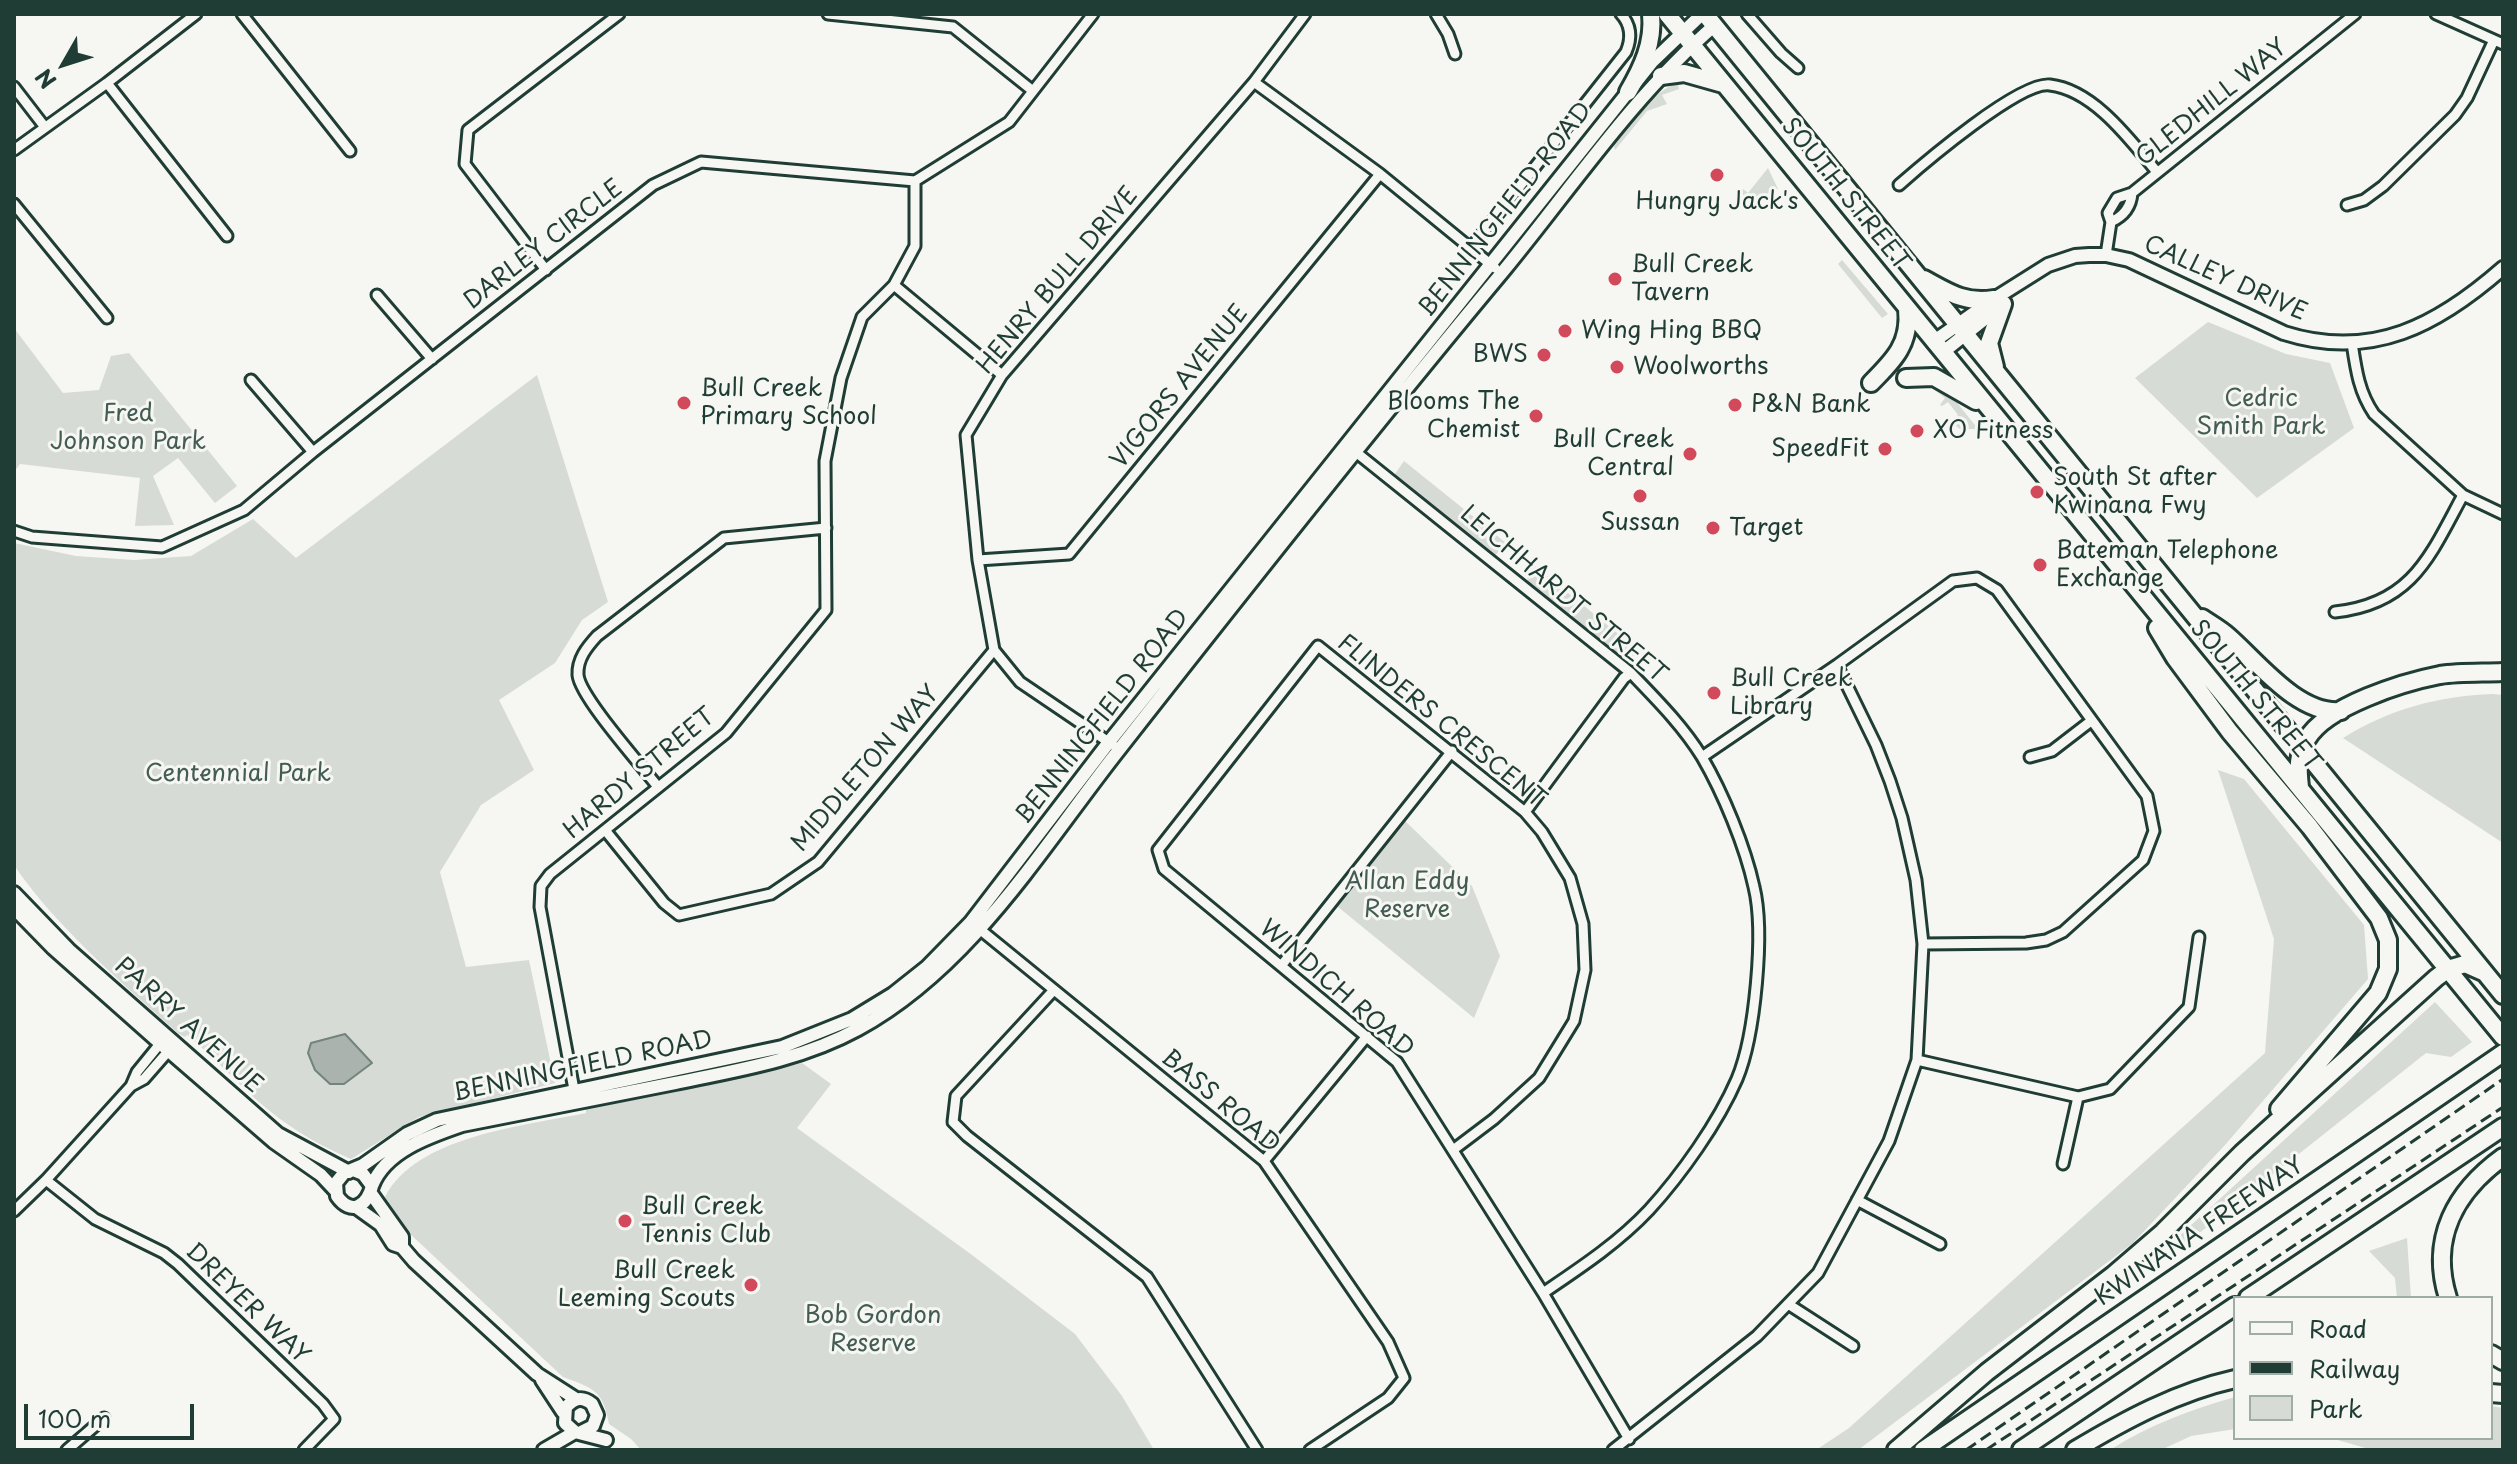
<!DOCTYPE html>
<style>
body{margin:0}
#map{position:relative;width:2517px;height:1464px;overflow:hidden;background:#f6f6f2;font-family:"Playpen Sans",sans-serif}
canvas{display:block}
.frame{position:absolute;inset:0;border:16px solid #1f3d34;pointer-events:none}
.legend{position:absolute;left:2233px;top:1296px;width:260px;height:144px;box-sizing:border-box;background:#f6f6f2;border:2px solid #a0aca6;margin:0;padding:10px 14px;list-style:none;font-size:24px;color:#1f3d34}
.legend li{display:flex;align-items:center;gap:16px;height:40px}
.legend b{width:40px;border:2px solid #a0aca6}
.north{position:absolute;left:24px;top:24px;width:80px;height:80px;-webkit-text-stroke:6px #f6f6f2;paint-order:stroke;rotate:231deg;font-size:22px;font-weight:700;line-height:32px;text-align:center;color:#1f3d34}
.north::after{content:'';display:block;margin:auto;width:28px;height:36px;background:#1f3d34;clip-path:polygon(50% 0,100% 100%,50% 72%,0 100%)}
.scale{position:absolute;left:24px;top:1404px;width:170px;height:36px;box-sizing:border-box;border:4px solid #1f3d34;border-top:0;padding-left:10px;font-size:24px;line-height:28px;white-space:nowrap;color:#1f3d34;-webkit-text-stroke:6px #f6f6f2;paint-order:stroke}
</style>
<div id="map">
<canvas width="2517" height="1464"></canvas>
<div class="frame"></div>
<ul class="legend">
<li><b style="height:10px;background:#f6f6f2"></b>Road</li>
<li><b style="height:10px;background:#1f3d34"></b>Railway</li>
<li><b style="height:22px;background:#d6dbd6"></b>Park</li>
</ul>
<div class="north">N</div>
<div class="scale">100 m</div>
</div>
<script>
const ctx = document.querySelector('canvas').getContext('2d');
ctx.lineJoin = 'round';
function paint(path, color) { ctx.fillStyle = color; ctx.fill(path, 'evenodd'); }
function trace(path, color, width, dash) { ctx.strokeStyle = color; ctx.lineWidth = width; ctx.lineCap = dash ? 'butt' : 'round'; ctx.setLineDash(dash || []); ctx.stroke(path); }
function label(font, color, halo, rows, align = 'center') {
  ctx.font = font + ' "Playpen Sans",sans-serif'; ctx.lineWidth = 6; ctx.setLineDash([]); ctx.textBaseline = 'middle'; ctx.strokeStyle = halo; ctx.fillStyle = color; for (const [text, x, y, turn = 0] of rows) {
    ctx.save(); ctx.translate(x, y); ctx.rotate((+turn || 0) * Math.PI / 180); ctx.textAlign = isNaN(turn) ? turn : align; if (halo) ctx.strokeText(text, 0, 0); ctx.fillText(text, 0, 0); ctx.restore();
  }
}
paint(new Path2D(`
 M1675,84L1678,85L1679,89L1662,95L1667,104L1647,111L1615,150L1614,146C1631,124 1648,95 1675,84Z
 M1768,168L1778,189C1761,194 1755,208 1740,192L1743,189L1748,193Z
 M1842,260L1888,314L1882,318L1838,264Z
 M2208,322L2286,354L2330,363L2354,428L2257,498L2135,378Z
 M14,328L63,393L99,390L111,356L129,353L237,486L215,503L178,458L153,476L174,525L135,526L140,478L20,464L14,472Z
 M537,375L608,602L582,620L555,663L499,700L534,770L481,805L440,872L466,967L529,960L555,1083L419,1117L351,1159C325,1148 302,1135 280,1119C246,1094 219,1061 187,1035L185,1037L179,1034C125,986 55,926 14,865V543L76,556L134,560L191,556L253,519L296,558Z
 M1934,386L1951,395L1978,429H1960L1951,422L1958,415L1948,402L1942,406L1940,405L1945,398L1932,388Z
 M1404,461L1506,543L1495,556L1397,478L1395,474Z
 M1534,565L1639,651L1631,658H1622L1529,584L1527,577Z
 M2493,694L2503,695V843L2343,738C2390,709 2438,696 2493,694Z
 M2218,770L2244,779L2364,925L2368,979L2225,1145L2133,1243L1858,1450H1816L1849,1428L2265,1053L2274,939Z
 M1400,816L1472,886L1500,956L1474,1018L1332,902Z
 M2435,1002L2472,1042L2451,1057L2426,1053L2183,1246L2177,1238Z
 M802,1063L831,1084L797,1128L972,1255L1075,1334L1122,1396L1154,1450H641L631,1439L609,1424C603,1390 593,1388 563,1377L392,1217L385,1197C416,1136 524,1126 586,1113V1109Z
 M2407,1238L2411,1298H2397L2395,1278L2369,1251Z
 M2235,1397V1429L2191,1436L2161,1450H2110C2147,1426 2192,1409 2235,1397Z
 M2491,1406L2503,1408V1450H2372L2331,1438H2491Z`), '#d6dbd6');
const water = new Path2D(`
 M345,1034L372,1063L344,1084H330L315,1070L308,1053L311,1043Z`);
paint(water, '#aab3ae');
trace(water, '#72847d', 2);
const street = new Path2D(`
 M242,14L350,151
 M828,14L953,27L1033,91
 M1436,14L1448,34L1455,54
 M1747,14L1781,53L1798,68
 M2436,14L2503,44
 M1254,82L1380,174L1495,268
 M107,83L227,236
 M14,87L44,126
 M14,150L107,83L196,14
 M1899,185C1924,163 2020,81 2050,85C2094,90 2131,141 2157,172
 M14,204L107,318
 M2347,205L2364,200L2383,186L2455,115L2467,98L2494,40
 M2111,222C2124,216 2131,207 2132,193
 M1471,248L1626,52C1632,38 1631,25 1621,14
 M2106,255L2111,222L2108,213L2117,198L2132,193L2355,14
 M546,270L465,164L468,130L619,14
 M894,285L1002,375
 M377,295L432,359
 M2352,343C2356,370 2359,392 2374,414L2463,495L2503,514
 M251,380L313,452
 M1352,449L1631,673C1656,699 1683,726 1702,757C1723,793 1745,846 1754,887C1765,932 1755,1036 1737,1079C1718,1123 1681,1175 1649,1210C1618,1243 1580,1268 1543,1293
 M14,531L32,537L162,547L244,510L313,452L653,185L701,162L915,181L1009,122L1093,14
 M978,560L1069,554L1380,174
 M2335,612C2412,604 2430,556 2463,495
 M1113,745L1020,682L994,650L978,560L966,435L1002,375L1254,82L1305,14
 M1702,757L1837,665L1953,581L1977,578L1997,590L2147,796L2154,831L2143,860L2063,932L2046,940L2026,943L1923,944
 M2030,757L2052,751L2091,721
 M658,787C642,766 580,697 578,675C577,659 587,647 597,636L724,538L826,528
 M1525,812L1624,678L1631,673
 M605,830L664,903L679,915L771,894L818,862L994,650
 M977,927L1264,1161L1388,1342L1404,1378L1388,1398L1310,1450
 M1281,966L1452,751
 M1053,991L956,1096L953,1122L967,1136L1147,1277L1257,1450
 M1917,1060L2078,1097L2110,1089L2189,1007L2199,937
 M131,1086L137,1072L163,1040
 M575,1095L540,907L541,886L550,874L726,733L826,610L825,461L841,378L862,317L894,285L915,246V181
 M1453,1150L1494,1119L1539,1078L1574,1021L1585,970L1583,924L1570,878L1542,832L1525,812L1318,646L1158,850L1164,869L1397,1062L1543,1293L1629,1439
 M1264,1161L1367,1036
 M2063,1164L2078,1097
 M46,1180L95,1219L164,1253L178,1264L323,1404L334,1419L304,1450
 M1857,1200L1940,1244
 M14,1211L46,1180L131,1086L144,1079L172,1047
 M1788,1304L1853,1346
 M67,1450L104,1418
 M1613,1450L1757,1336L1818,1273L1889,1141L1917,1060L1923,944L1916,880L1902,818L1890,781L1876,745L1837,665`);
const secondary = new Path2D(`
 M1933,342L1994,299L2048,265L2075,256L2089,255H2106L2129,260L2284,333C2372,361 2438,325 2503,268
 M1942,353L2002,305
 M14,893L69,950L261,1119L278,1134L349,1172
 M14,908L53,948L169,1051L274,1142L321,1175L335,1190
 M353,1170L363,1174L372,1186C367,1206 351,1216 337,1196L336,1183L344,1173L363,1165L407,1134L437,1120L782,1047L852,1019L893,994L927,967L971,922L1109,742L1652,62L1702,14
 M372,1186C385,1151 430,1136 462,1125C533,1111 604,1097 675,1083C738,1070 801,1060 858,1029C970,968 1041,849 1118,751C1245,589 1373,427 1505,269C1573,186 1633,96 1715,25
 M370,1192L402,1237V1247
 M356,1207L381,1225L393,1244L402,1247L414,1261L537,1374L576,1399
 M542,1380L563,1412
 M581,1432L593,1426L597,1415L592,1404C582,1396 575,1398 566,1407L565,1423L575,1432L606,1440
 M544,1450L575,1432`);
const highway = new Path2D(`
 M1667,14L2503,1037
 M1705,14L2503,995
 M1661,76L1684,73L1723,84
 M1628,92C1642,68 1654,43 1651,14
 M1924,279C1948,292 1965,304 1994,299
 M1995,367L1989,343L2003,304
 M1906,378L1934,377L1976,401
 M1871,383C1894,360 1911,343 1907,309
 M2202,618C2211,624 2220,629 2228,636C2258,662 2298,715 2341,711
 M2157,628L2175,658L2230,732L2310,827L2379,918L2388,940V969L2378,993L2279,1109
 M2300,787C2298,770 2297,754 2307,739C2326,706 2404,682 2440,675C2460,672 2483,673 2503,672
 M2248,1298L2503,1127
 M2448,1298C2429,1238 2456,1191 2503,1157
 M2491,1354L2503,1361
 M2491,1393L2503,1394
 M1896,1450L1987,1372L2113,1275L2163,1232L2242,1153L2436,978L2448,969L2465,964L2483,972
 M1923,1450L2503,1053
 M2021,1450L2235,1306
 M2075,1450C2125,1420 2177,1392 2235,1379`);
trace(street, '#1f3d34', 15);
trace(secondary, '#1f3d34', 18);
trace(highway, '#1f3d34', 22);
trace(street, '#f6f6f2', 9);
trace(secondary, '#f6f6f2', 12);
trace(highway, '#f6f6f2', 16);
trace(new Path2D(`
 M1966,1450L2503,1079
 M1986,1450L2503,1107`), '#1f3d34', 3, [12, 6]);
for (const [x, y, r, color] of [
 [1717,175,8,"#d1495b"],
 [1615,279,8,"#d1495b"],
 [1565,331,8,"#d1495b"],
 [1544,355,8,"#d1495b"],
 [1617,367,8,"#d1495b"],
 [684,403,8,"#d1495b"],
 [1735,405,8,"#d1495b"],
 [1536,416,8,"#d1495b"],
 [1917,431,8,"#d1495b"],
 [1885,449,8,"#d1495b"],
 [1690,454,8,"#d1495b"],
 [2037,492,8,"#d1495b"],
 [1640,496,8,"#d1495b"],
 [1713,528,8,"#d1495b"],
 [2040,565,8,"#d1495b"],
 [1714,693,8,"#d1495b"],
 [625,1221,8,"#d1495b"],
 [751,1285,8,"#d1495b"]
]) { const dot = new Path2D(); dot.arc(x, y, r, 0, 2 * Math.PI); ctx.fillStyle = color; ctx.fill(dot); trace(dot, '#f6f6f2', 3); }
label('24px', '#1f3d34', '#f6f6f2', [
 ["GLEDHILL WAY",2212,103,-39],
 ["SOUTH STREET",1845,195,51],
 ["BENNINGFIELD ROAD",1506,210,-52],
 ["DARLEY CIRCLE",544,245,-38],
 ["CALLEY DRIVE",2225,279,24],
 ["HENRY BULL DRIVE",1058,281,-50],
 ["VIGORS AVENUE",1180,387,-51],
 ["LEICHHARDT STREET",1563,595,40],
 ["SOUTH STREET",2255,696,50],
 ["BENNINGFIELD ROAD",1103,717,-52],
 ["FLINDERS CRESCENT",1441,722,39],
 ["MIDDLETON WAY",866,769,-49],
 ["HARDY STREET",640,774,-40],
 ["WINDICH ROAD",1336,989,41],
 ["PARRY AVENUE",188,1026,42],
 ["BENNINGFIELD ROAD",583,1067,-12],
 ["BASS ROAD",1220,1102,40],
 ["KWINANA FREEWAY",2200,1232,-34],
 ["DREYER WAY",247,1304,44]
]);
label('24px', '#1f3d34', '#f6f6f2', [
 ["Hungry Jack's",1717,202,"center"],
 ["Bull Creek",1631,265],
 ["Tavern",1631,293],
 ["Wing Hing BBQ",1581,331],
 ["BWS",1528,355,"right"],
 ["Woolworths",1633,367],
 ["Bull Creek",700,389],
 ["Primary School",700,417],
 ["Blooms The",1520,402,"right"],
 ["Chemist",1520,430,"right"],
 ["P&N Bank",1751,405],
 ["XO Fitness",1933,431],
 ["Bull Creek",1674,440,"right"],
 ["Central",1674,468,"right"],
 ["SpeedFit",1869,449,"right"],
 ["South St after",2053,478],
 ["Kwinana Fwy",2053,506],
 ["Sussan",1640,523,"center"],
 ["Target",1729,528],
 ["Bateman Telephone",2056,551],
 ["Exchange",2056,579],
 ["Bull Creek",1730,679],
 ["Library",1730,707],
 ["Bull Creek",641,1207],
 ["Tennis Club",641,1235],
 ["Bull Creek",735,1271,"right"],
 ["Leeming Scouts",735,1299,"right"]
], 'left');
label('24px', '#445d54', '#f6f6f2', [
 ["Cedric",2261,399],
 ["Smith Park",2261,427],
 ["Fred",128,414],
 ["Johnson Park",128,442],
 ["Centennial Park",238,774],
 ["Allan Eddy",1407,882],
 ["Reserve",1407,910],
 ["Bob Gordon",873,1316],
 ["Reserve",873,1344]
]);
</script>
